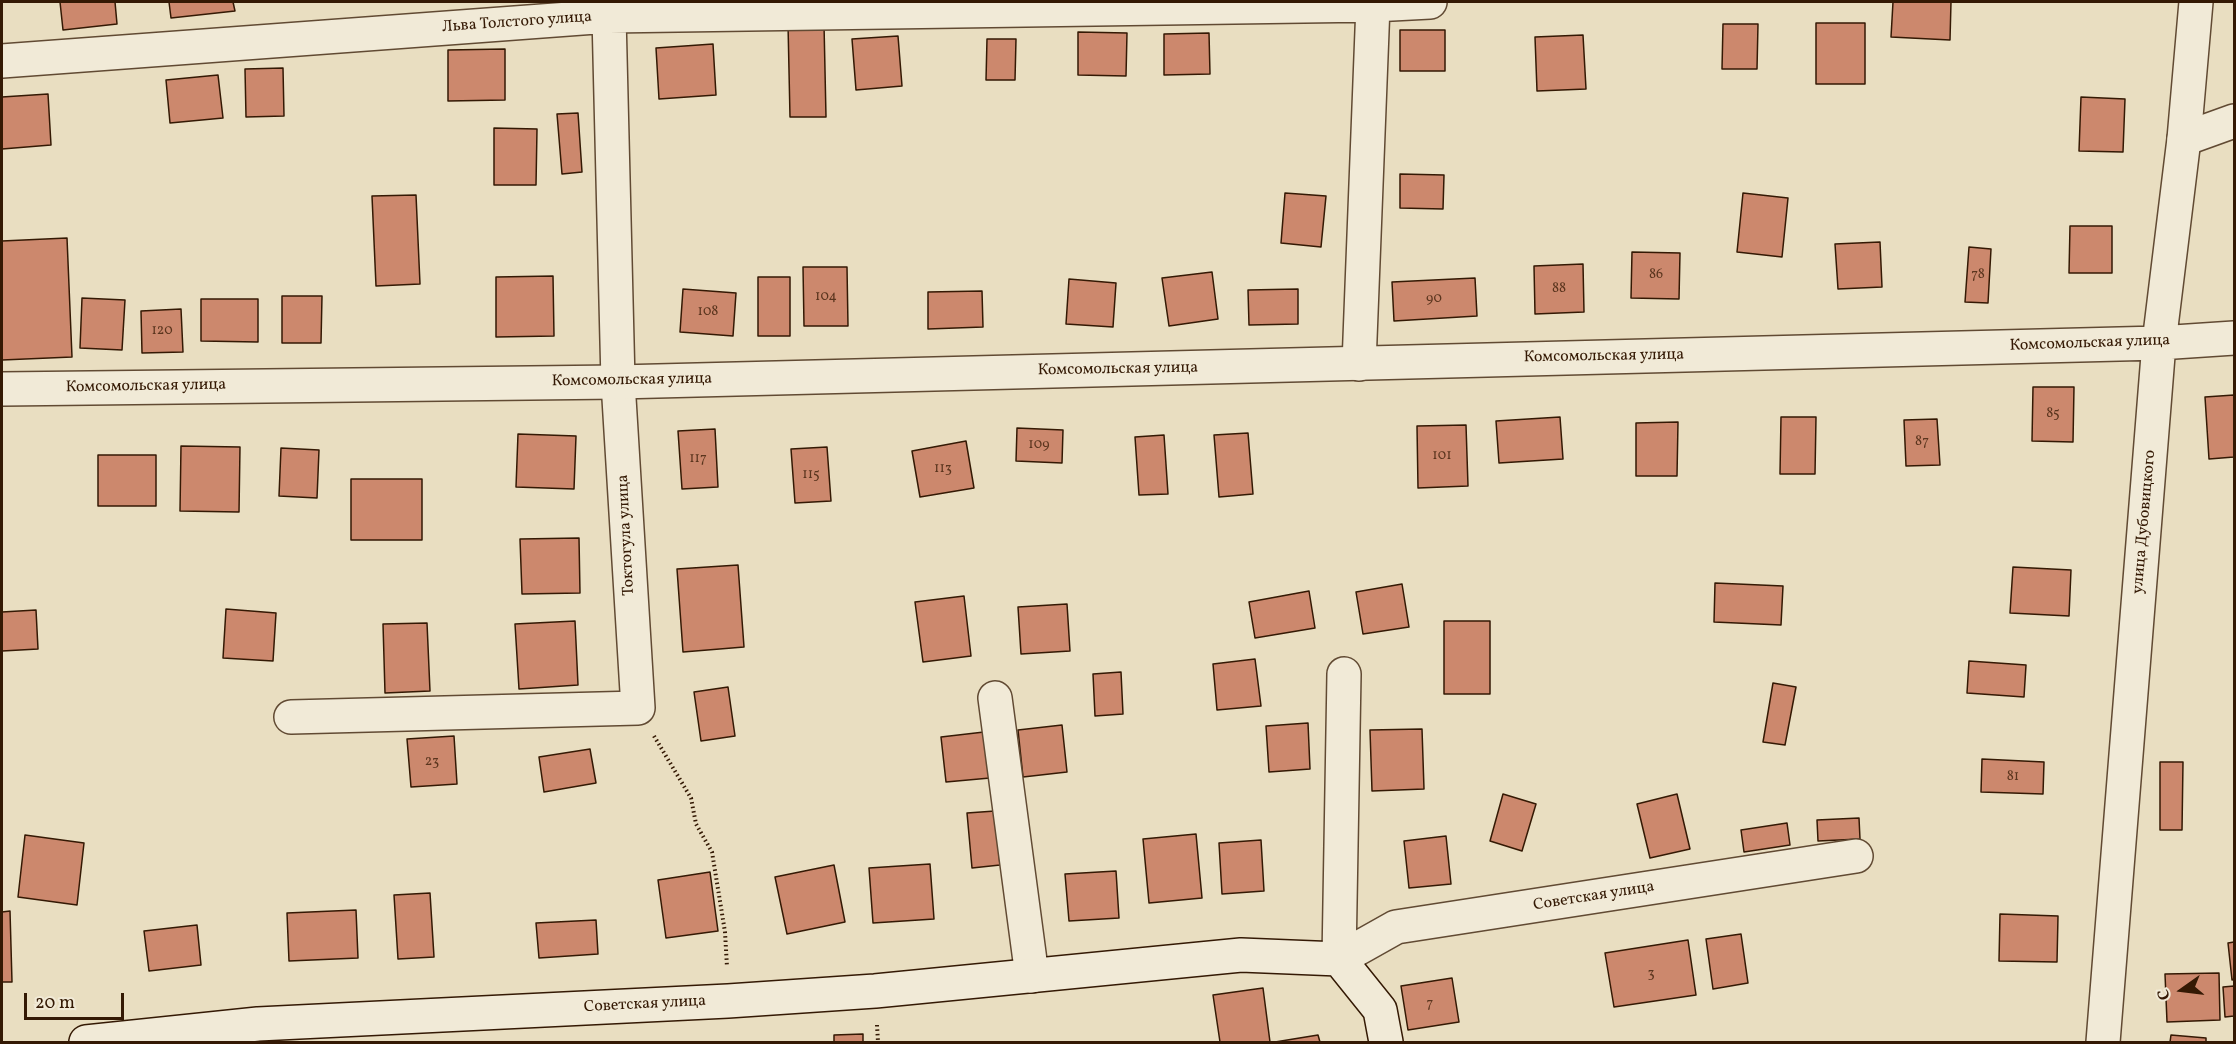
<!DOCTYPE html>
<meta charset="utf-8">
<style>
body{margin:0}
#map{position:relative;width:2236px;height:1044px;overflow:hidden;background:#e9dec1;font-family:Vollkorn,serif}
canvas{display:block}
.frame{position:absolute;inset:0;border:3px solid #341904;pointer-events:none}
.north{position:absolute;left:2152px;top:960px;width:60px;height:60px;-webkit-text-stroke:4px #f1ead7;paint-order:stroke;rotate:256deg;font-size:16px;font-weight:700;line-height:24px;text-align:center;color:#341904}
.north::after{content:'';display:block;margin:auto;width:21px;height:27px;background:#341904;clip-path:polygon(50% 0,100% 100%,50% 72%,0 100%)}
.scale{position:absolute;left:24px;top:993px;width:100px;height:27px;box-sizing:border-box;border:3px solid #341904;border-top:0;padding-left:8px;font-size:18px;line-height:21px;white-space:nowrap;color:#341904;-webkit-text-stroke:4px #f1ead7;paint-order:stroke}
</style>
<div id="map">
<canvas width="2236" height="1044"></canvas>
<div class="frame"></div>
<div class="north">С</div>
<div class="scale">20 m</div>
</div>
<script>
const ctx = document.querySelector('canvas').getContext('2d');
ctx.lineJoin = 'round';
function paint(path, color) { ctx.fillStyle = color; ctx.fill(path, 'evenodd'); }
function trace(path, color, width, dash) { ctx.strokeStyle = color; ctx.lineWidth = width; ctx.lineCap = dash ? 'butt' : 'round'; ctx.setLineDash(dash || []); ctx.stroke(path); }
function label(font, color, halo, rows, align = 'center') {
  ctx.font = font + ' Vollkorn,serif'; ctx.lineWidth = 4.5; ctx.setLineDash([]); ctx.textBaseline = 'middle'; ctx.strokeStyle = halo; ctx.fillStyle = color; for (const [text, x, y, turn = 0] of rows) {
    ctx.save(); ctx.translate(x, y); ctx.rotate((+turn || 0) * Math.PI / 180); ctx.textAlign = isNaN(turn) ? turn : align; if (halo) ctx.strokeText(text, 0, 0); ctx.fillText(text, 0, 0); ctx.restore();
  }
}
const building = new Path2D(`
 M60,2H115L117,24L63,30Z
 M169,2H233L235,11L171,18Z
 M1893,2H1951L1950,40L1891,37Z
 M1816,23H1865V84H1816Z
 M788,24H824L826,117H790Z
 M1723,24H1758L1757,69H1722Z
 M1400,30H1445V71H1400Z
 M1078,32L1127,33L1126,76L1078,75Z
 M1209,33L1210,74L1164,75V34Z
 M1583,35L1586,89L1537,91L1535,37Z
 M898,36L902,86L856,90L852,39Z
 M987,39H1016L1015,80H986Z
 M713,44L716,95L659,99L656,48Z
 M505,49V100L448,101V50Z
 M283,68L284,116L246,117L245,69Z
 M218,75L223,118L170,123L166,80Z
 M48,94L51,145L2,149V97Z
 M2081,97L2125,99L2123,152L2079,151Z
 M578,113L582,172L562,174L557,114Z
 M494,128L537,129L536,185H494Z
 M1400,174L1444,175L1443,209L1400,208Z
 M1285,193L1326,196L1321,247L1281,243Z
 M1743,193L1788,198L1782,257L1737,252Z
 M416,195L420,284L376,286L372,196Z
 M2070,226H2112V273H2069Z
 M67,238L72,357L2,360V241Z
 M1880,242L1882,287L1838,289L1835,244Z
 M1969,247L1991,249L1988,303L1965,302Z
 M1632,252L1680,253L1679,299L1631,298Z
 M1583,264L1584,312L1535,314L1534,266Z
 M803,267H847L848,326H804Z
 M1212,272L1218,319L1169,326L1162,278Z
 M553,276L554,336L496,337V277Z
 M758,277H790V336H758Z
 M1475,278L1477,316L1394,321L1392,282Z
 M1069,279L1116,283L1113,327L1066,324Z
 M683,289L736,293L733,336L680,332Z
 M1298,289V324L1249,325L1248,290Z
 M982,291L983,327L928,329V292Z
 M282,296H322L321,343H282Z
 M82,298L125,300L122,350L80,348Z
 M201,299H258V342L201,341Z
 M181,309L183,352L142,353L141,311Z
 M2033,387H2074L2073,442L2032,441Z
 M2234,395V457L2209,459L2205,397Z
 M1560,417L1563,459L1499,463L1496,421Z
 M1781,417H1816L1815,474H1780Z
 M1937,419L1940,465L1906,466L1904,420Z
 M1678,422L1677,476H1636V423Z
 M1466,425L1468,486L1418,488L1417,426Z
 M1017,428L1063,430L1062,463L1016,461Z
 M715,429L718,487L682,489L678,431Z
 M1248,433L1253,494L1219,497L1214,435Z
 M518,434L576,436L574,489L516,487Z
 M1164,435L1168,494L1139,495L1135,437Z
 M966,441L974,488L920,497L912,451Z
 M181,446L240,447L239,512L180,511Z
 M827,447L831,501L795,503L791,449Z
 M281,448L319,450L317,498L279,496Z
 M98,455H156V506H98Z
 M351,479H422V540H351Z
 M579,538L580,593L522,594L520,539Z
 M738,565L744,647L683,652L677,569Z
 M2013,567L2071,570L2069,616L2010,613Z
 M1715,583L1783,586L1781,625L1714,622Z
 M1402,584L1409,627L1363,634L1356,592Z
 M1309,591L1315,628L1255,638L1249,602Z
 M964,596L971,656L923,662L915,602Z
 M1067,604L1070,651L1021,654L1018,607Z
 M226,609L276,613L273,661L223,658Z
 M36,610L38,649L2,651V612Z
 M575,621L578,685L519,689L515,624Z
 M1444,621H1490V694H1444Z
 M427,623L430,691L385,693L383,624Z
 M1255,659L1261,706L1217,710L1213,664Z
 M1969,661L2026,665L2024,697L1967,693Z
 M1121,672L1123,714L1095,716L1093,674Z
 M1773,683L1796,687L1785,745L1763,742Z
 M728,687L735,736L701,741L694,692Z
 M1308,723L1310,769L1269,772L1266,726Z
 M1062,725L1067,772L1023,777L1018,730Z
 M1422,729L1424,789L1372,791L1370,730Z
 M984,732L990,778L946,782L941,737Z
 M454,736L457,784L411,787L407,739Z
 M590,749L596,783L544,792L539,757Z
 M1982,759L2044,762L2043,794L1981,792Z
 M2160,762H2183L2182,830H2160Z
 M1503,794L1536,804L1522,851L1490,841Z
 M1677,794L1690,849L1650,858L1637,804Z
 M995,811L1000,865L972,868L967,813Z
 M1859,818L1860,839L1818,841L1817,820Z
 M1787,823L1790,845L1744,852L1741,830Z
 M1196,834L1202,898L1149,903L1143,839Z
 M25,835L84,843L77,905L18,897Z
 M1446,836L1451,884L1409,888L1404,841Z
 M1261,840L1264,891L1222,894L1219,843Z
 M930,864L934,919L873,923L869,868Z
 M834,865L845,922L787,934L775,877Z
 M1116,871L1119,918L1069,921L1065,874Z
 M710,872L718,931L666,938L658,880Z
 M430,893L434,957L398,959L394,895Z
 M356,910L358,958L289,961L287,913Z
 M10,911L12,982H2V912Z
 M2000,914L2058,916L2057,962L1999,961Z
 M596,920L598,954L539,958L536,923Z
 M197,925L201,965L149,971L144,931Z
 M1741,934L1748,983L1713,989L1706,939Z
 M1688,940L1696,995L1614,1007L1605,953Z
 M2234,942V979L2232,980L2228,943Z
 M2219,973L2220,1020L2167,1022L2165,974Z
 M1452,978L1459,1022L1408,1030L1401,986Z
 M2234,986V1016L2225,1017L2223,987Z
 M1263,988L1270,1042H1220L1213,995Z
 M863,1034V1042H834V1035Z
 M1318,1035L1320,1042H1275Z
 M2171,1035L2206,1038V1042H2170Z`);
paint(building, '#cc886d');
trace(building, '#341904', 1.5);
const minor = new Path2D(`
 M2,61L609,16L1373,5L1430,2
 M2184,139L2234,121
 M1359,364L1373,5
 M1344,674L1339,959L1396,927L1856,856
 M995,698L1032,976
 M291,717L638,708L618,382L609,16`);
const tertiary = new Path2D(`
 M2,389L618,382L2159,343L2234,338
 M2103,1042L2159,343L2184,139L2196,2`);
const secondary = new Path2D(`
 M86,1042L258,1024L728,1001L875,991L1241,955L1339,959L1380,1010L1386,1042`);
trace(minor, '#614a33', 36);
trace(tertiary, '#614a33', 36);
trace(secondary, '#341904', 36);
trace(new Path2D(`
 M654,736L691,798L696,824L712,852L725,932L727,967
 M877,1025L878,1042`), '#341904', 4, [1.5, 3]);
trace(minor, '#f1ead7', 33);
trace(tertiary, '#f1ead7', 33);
trace(secondary, '#f1ead7', 33);
label('14px', '#5a351e', null, [
 ["86",1656,275],
 ["78",1978,275],
 ["88",1559,289],
 ["104",826,297],
 ["90",1434,299],
 ["108",708,312],
 ["120",162,331],
 ["85",2053,414],
 ["87",1922,442],
 ["109",1039,445],
 ["101",1442,456],
 ["117",698,459],
 ["113",943,469],
 ["115",811,475],
 ["23",432,762],
 ["81",2013,777],
 ["3",1651,974],
 ["7",1430,1004]
]);
label('16px', '#341904', '#f1ead7', [
 ["Льва Толстого улица",517,23,-4],
 ["Комсомольская улица",2090,344,-2],
 ["Комсомольская улица",1604,357,-1],
 ["Комсомольская улица",1118,370,-1],
 ["Комсомольская улица",632,381,-1],
 ["Комсомольская улица",146,387,-1],
 ["улица Дубовицкого",2145,522,-85],
 ["Токтогула улица",627,535,-93],
 ["Советская улица",1594,897,-9],
 ["Советская улица",645,1005,-3]
]);
</script>
